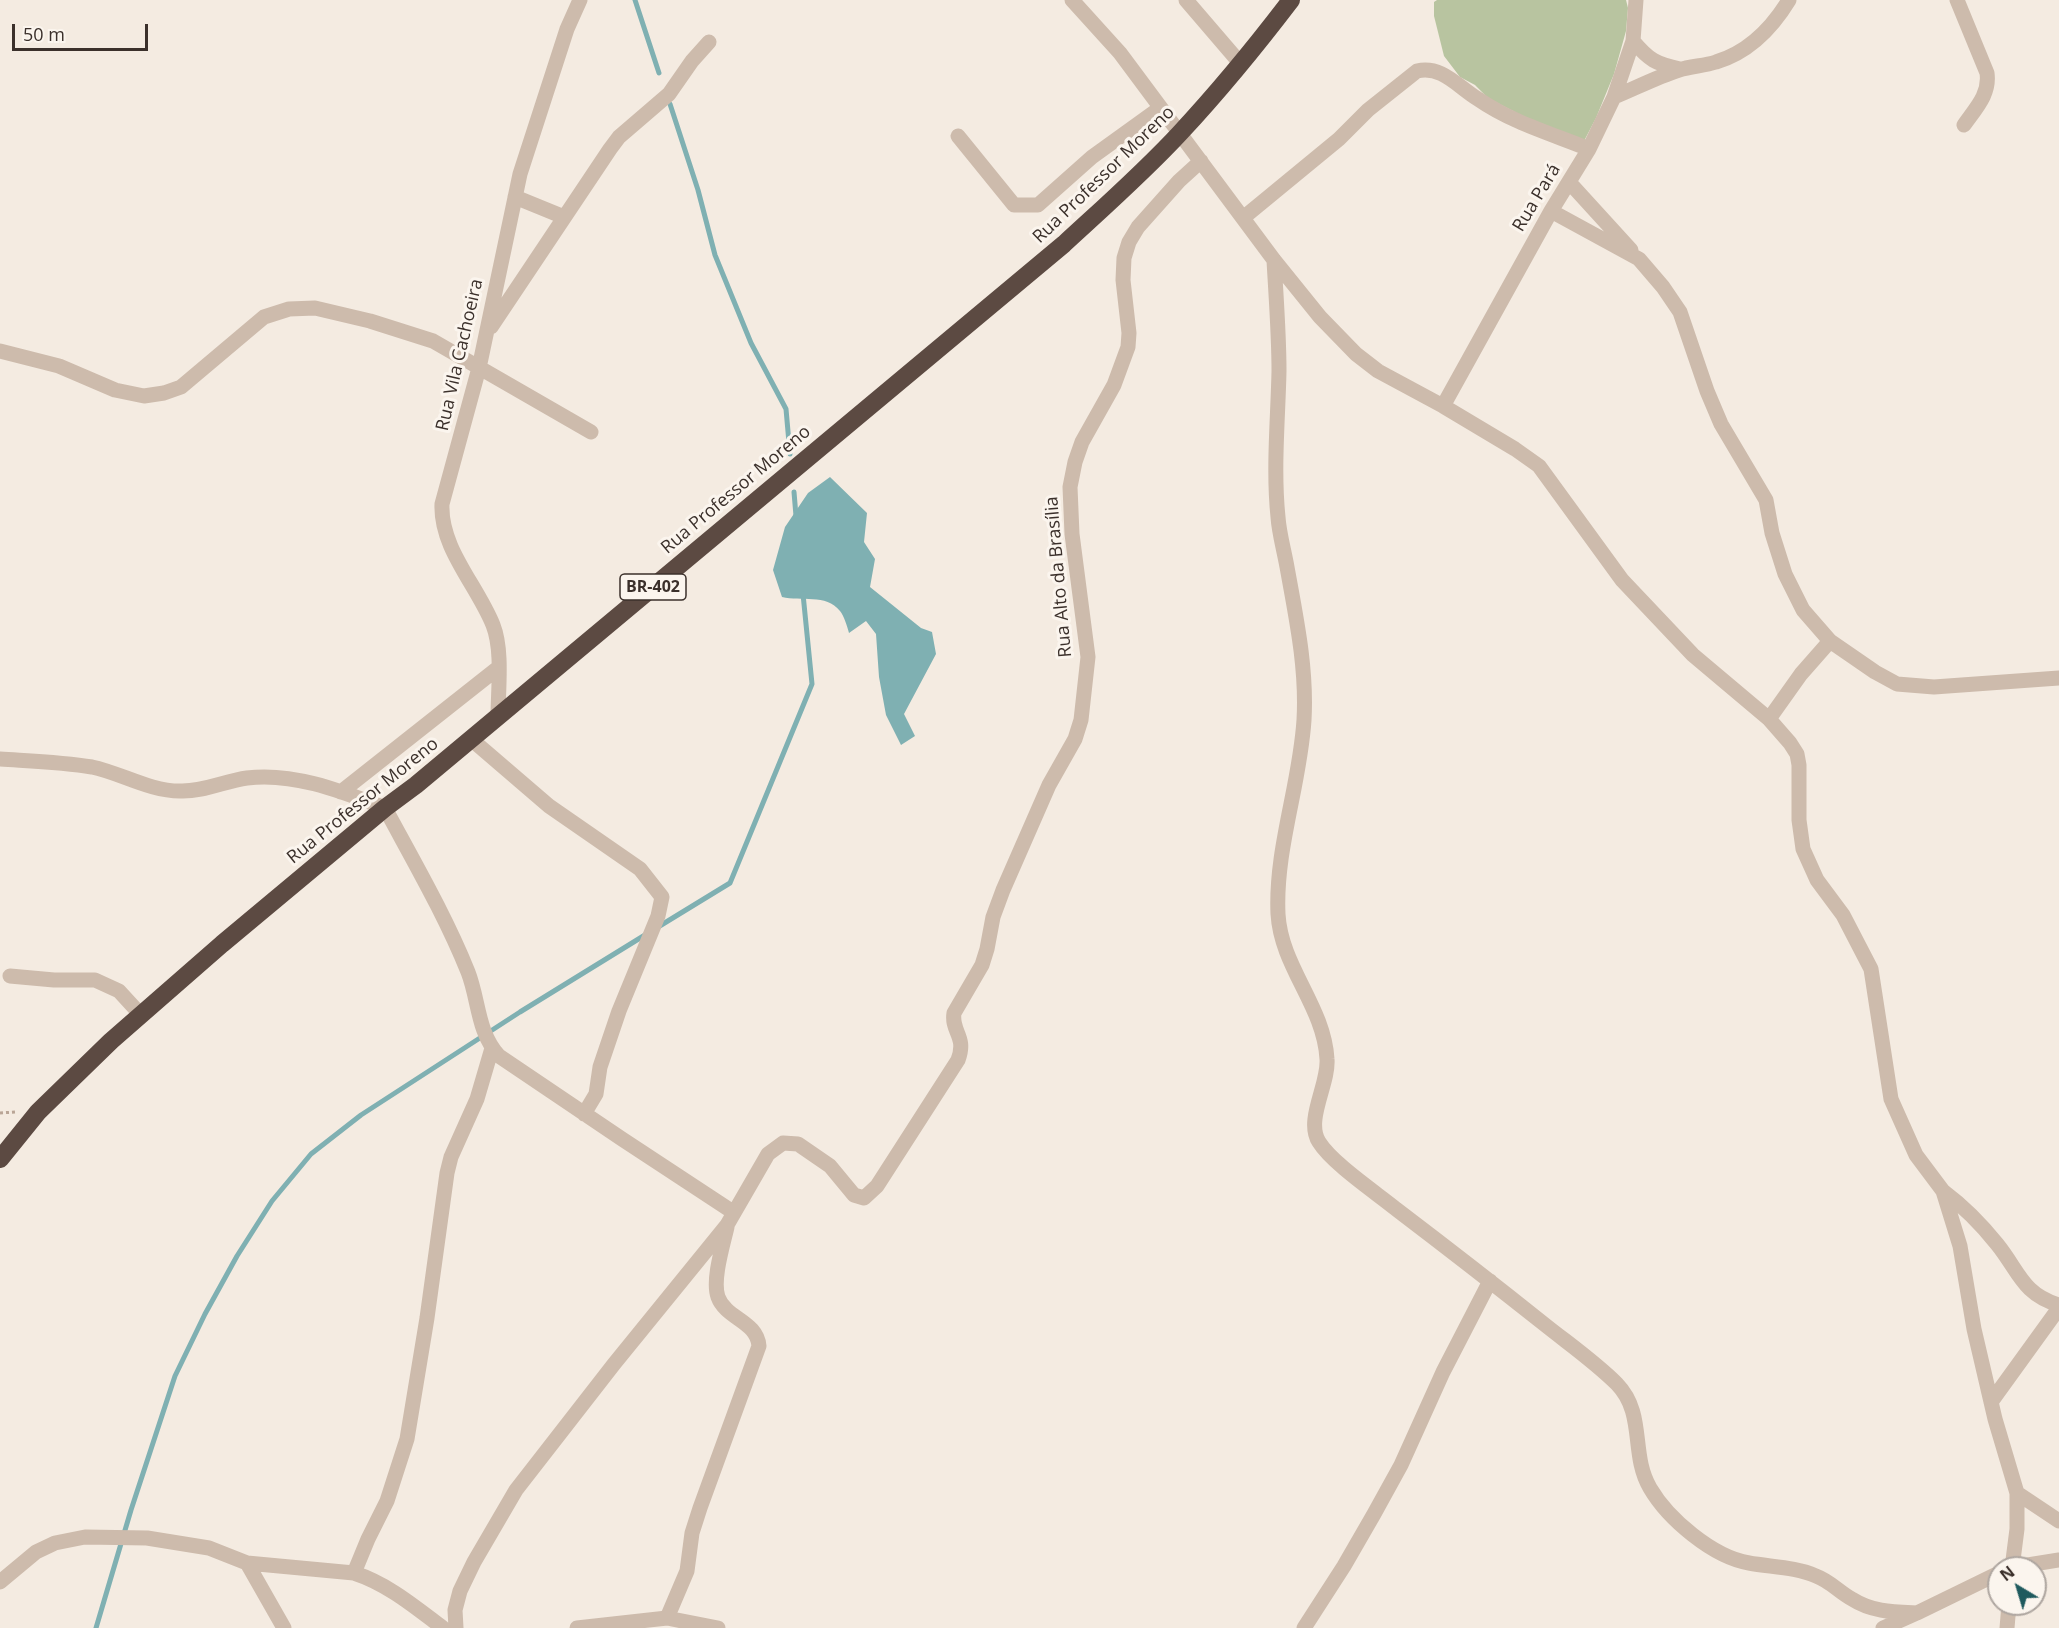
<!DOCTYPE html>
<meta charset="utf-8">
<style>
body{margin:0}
#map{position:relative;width:2059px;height:1628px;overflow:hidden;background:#f4ebe1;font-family:"Open Sans",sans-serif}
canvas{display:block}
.north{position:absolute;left:1987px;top:1556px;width:60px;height:60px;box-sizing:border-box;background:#fbf5ee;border:2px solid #aea6a0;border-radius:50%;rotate:322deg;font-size:16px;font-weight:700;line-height:24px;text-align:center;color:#3b302b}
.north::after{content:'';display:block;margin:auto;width:21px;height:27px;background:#1f5a5e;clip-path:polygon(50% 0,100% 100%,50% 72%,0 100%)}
.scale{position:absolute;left:12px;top:24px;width:136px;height:27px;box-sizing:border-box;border:3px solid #3b302b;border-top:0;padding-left:8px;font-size:18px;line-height:21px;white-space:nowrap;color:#3b302b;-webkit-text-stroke:4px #fbf5ee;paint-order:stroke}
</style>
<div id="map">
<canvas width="2059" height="1628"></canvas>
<div class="north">N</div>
<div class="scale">50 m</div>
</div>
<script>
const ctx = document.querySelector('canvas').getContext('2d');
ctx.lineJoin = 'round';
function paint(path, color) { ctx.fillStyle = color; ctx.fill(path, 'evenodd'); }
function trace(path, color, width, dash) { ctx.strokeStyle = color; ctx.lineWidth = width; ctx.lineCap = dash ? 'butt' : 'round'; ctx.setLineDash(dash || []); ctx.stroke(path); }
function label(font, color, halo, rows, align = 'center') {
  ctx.font = font + ' "Open Sans",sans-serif'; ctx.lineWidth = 6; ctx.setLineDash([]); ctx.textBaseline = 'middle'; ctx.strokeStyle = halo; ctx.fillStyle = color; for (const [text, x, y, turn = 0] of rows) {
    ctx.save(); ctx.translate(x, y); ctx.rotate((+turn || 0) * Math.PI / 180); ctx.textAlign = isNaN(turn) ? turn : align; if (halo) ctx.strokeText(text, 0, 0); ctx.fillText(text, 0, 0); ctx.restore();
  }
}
paint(new Path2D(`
 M1437,0H1626L1628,8L1626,31L1614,74L1596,118L1584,141L1534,122L1488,98L1475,85L1460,77L1444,56L1434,16V2Z`), '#b8c4a0');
paint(new Path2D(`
 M830,477L867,513L864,542L875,559L870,587L921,628L932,632L936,654L904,714L915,736L901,745L886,715L879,677L876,634L866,621L849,633C847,626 844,616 840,611C826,593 801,602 782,597L773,570L785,527L808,493Z`), '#7fb0b2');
trace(new Path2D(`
 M635,0L659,73
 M670,104L698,190L715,255L751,343L786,409L790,454
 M794,492L796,516
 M658,927L730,883L812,684L803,594
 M96,1628L131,1510L175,1376L205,1314L237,1256L272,1201L311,1154L361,1115L520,1012L645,935`), '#7fb0b2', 5);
trace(new Path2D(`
 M0,1113L15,1112`), '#b9a596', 3, [3, 3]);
trace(new Path2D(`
 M1072,0L1120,53L1274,260L1320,317L1356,354L1378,371L1443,406L1515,449L1539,466L1622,580L1693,655L1769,719L1790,743L1797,754L1799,765V820L1803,849L1817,880L1843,915L1871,969L1891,1099L1916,1155L1943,1191L1960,1246L1974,1329L1995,1419L2017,1493V1529L2012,1568
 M1186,0L1240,63
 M1957,0L1987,73C1990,94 1976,108 1964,125
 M1633,41C1649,60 1656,64 1680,69
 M1614,97C1636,88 1657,77 1679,70C1691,66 1704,66 1716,62C1749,52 1772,28 1789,0
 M958,136L1014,205H1038L1092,157L1160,108
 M1569,182L1631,250
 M515,197L564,217
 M1551,211L1639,259L1663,287L1680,312L1707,391L1721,424L1766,500L1772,533L1785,574L1803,610L1830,641L1875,672L1897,684L1934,687L2059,678
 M1243,218L1339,139L1368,110L1417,71C1442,65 1458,87 1478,99C1511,122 1552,134 1589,149
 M1274,260C1276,297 1279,334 1279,371C1278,419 1273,469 1278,517C1279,533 1284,550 1287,567C1296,617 1307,668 1304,720C1300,785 1275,849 1278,914C1281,967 1324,1006 1327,1059C1329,1084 1305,1120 1319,1142C1332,1163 1375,1192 1396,1209C1446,1247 1495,1285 1544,1324C1569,1344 1595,1362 1617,1384C1646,1414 1630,1454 1650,1488C1668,1519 1713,1557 1749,1563C1771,1567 1796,1567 1816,1576C1830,1581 1839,1592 1852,1599C1872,1612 1894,1612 1917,1613
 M491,327L610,149L619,137L669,94L692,61L709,42
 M0,351L59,366L115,390L144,396L164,393L181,387L264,317L289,309L315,308L370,321L433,341L591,432
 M1443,406L1551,211L1589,149L1614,97L1633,41L1636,0
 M498,717C498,690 503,650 493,625C477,585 440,548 442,504L479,368L520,174L567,29L580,0
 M1769,719L1801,674L1830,641
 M471,739L549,806L640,869L662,897L658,916L619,1011L600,1067L596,1094L584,1114
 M0,759C30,761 62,762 92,767C121,773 149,791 180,791C203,792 225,781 247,778C294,772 343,792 385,808C414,862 445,915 468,972C479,1000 477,1032 499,1056L622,1139L733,1212
 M341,792L498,668
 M10,976L54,980H95L119,991L141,1015
 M1943,1191C1963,1206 1981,1224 1997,1244C2019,1271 2022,1294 2059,1305
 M1991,1402L2059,1308
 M2017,1493L2059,1521
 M247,1563L284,1628
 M2009,1568L2059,1560
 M354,1573L368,1539L387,1501L407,1439L427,1318L447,1173L451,1157L477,1099L492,1048
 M0,1582L36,1552L55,1543L85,1537L147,1538L209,1548L247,1563L354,1573C388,1584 415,1607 443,1628
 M667,1618L687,1571L692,1533L700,1508L759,1346C757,1321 726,1319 718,1297C712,1280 723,1245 727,1227
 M456,1628L455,1610L460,1591L474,1562L516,1490L614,1364L727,1225L768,1154L783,1143L798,1144L830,1166L854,1195L864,1198L877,1186L958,1060C967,1036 951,1032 954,1013L982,965L987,949L993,917L1003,890L1049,785L1075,739L1081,720L1088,657L1072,534L1070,487L1075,462L1082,442L1114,385L1128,347L1129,333L1123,280L1124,258L1129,242L1138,227L1179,181L1201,161
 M577,1628L667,1618L718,1628
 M1304,1628L1344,1566L1374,1514L1401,1465L1443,1372L1490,1281
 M1883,1628L1917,1613L1999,1573
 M2007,1628L2009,1604`), '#cdbbac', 15);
trace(new Path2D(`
 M0,1159L38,1112L111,1041L222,944L385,808L416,785L1064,244C1103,208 1144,172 1180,133C1219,91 1256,46 1291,0`), '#5c4a42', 18);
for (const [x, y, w] of [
 [653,587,66]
]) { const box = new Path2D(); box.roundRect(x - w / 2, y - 13, w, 26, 4.5); ctx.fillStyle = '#fbf5ee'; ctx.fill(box); trace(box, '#3b302b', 1.5); }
label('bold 16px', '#3b302b', null, [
 ["BR-402",653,587]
]);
label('18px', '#3b302b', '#fbf5ee', [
 ["Rua Professor Moreno",1104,175,-44],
 ["Rua Pará",1537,198,-59],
 ["Rua Vila Cachoeira",460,355,-77],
 ["Rua Professor Moreno",736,490,-40],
 ["Rua Alto da Brasília",1059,577,-95],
 ["Rua Professor Moreno",363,801,-39]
]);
</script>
